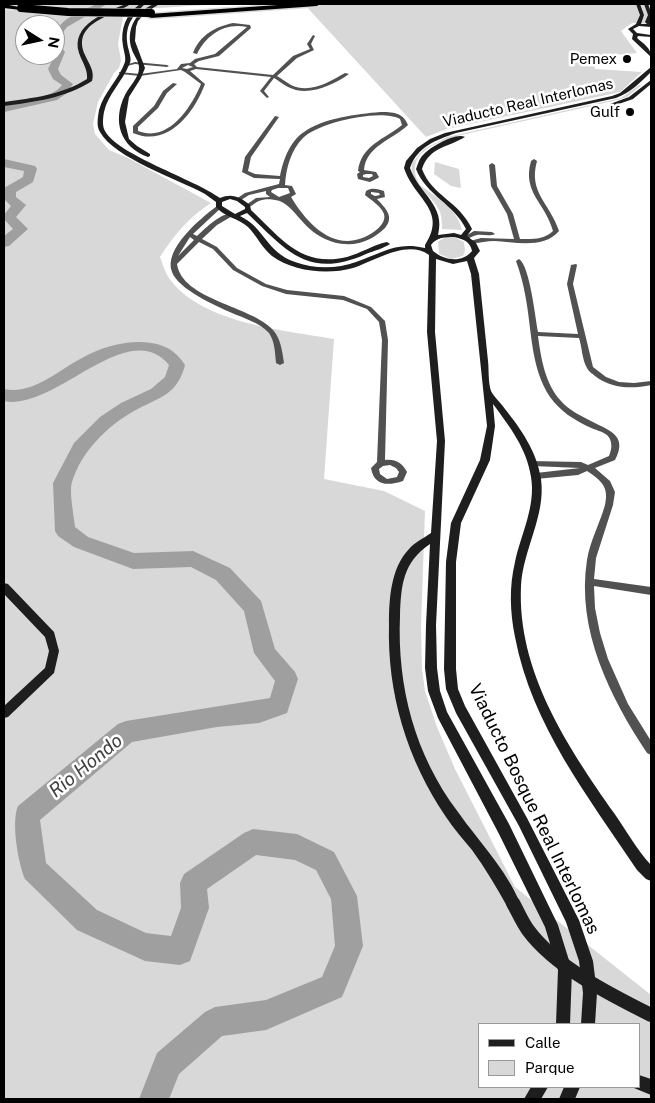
<!DOCTYPE html>
<style>
body{margin:0}
#map{position:relative;width:655px;height:1103px;overflow:hidden;background:#fff;font-family:"Public Sans",sans-serif}
canvas{display:block}
.frame{position:absolute;inset:0;border:5px solid #000;pointer-events:none}
.legend{position:absolute;left:478px;top:1023px;width:162px;height:65px;box-sizing:border-box;background:#fff;border:1px solid #999;margin:0;padding:6px 9px;list-style:none;font-size:15px;color:#000}
.legend li{display:flex;align-items:center;gap:10px;height:25px}
.legend b{width:25px;border:1px solid #999}
.north{position:absolute;left:15px;top:15px;width:50px;height:50px;box-sizing:border-box;background:#fff;border:1px solid #999;border-radius:50%;rotate:100deg;font-size:14px;font-weight:700;line-height:20px;text-align:center;color:#000}
.north::after{content:'';display:block;margin:auto;width:18px;height:22px;background:#000;clip-path:polygon(50% 0,100% 100%,50% 72%,0 100%)}
</style>
<div id="map">
<canvas width="655" height="1103"></canvas>
<div class="frame"></div>
<ul class="legend">
<li><b style="height:6px;background:#1e1e1e"></b>Calle</li>
<li><b style="height:14px;background:#d8d8d8"></b>Parque</li>
</ul>
<div class="north">N</div>
</div>
<script>
const ctx = document.querySelector('canvas').getContext('2d');
ctx.lineJoin = 'round';
function paint(path, color) { ctx.fillStyle = color; ctx.fill(path, 'evenodd'); }
function trace(path, color, width, dash) { ctx.strokeStyle = color; ctx.lineWidth = width; ctx.lineCap = dash ? 'butt' : 'round'; ctx.setLineDash(dash || []); ctx.stroke(path); }
function label(font, color, halo, rows, align = 'center') {
  ctx.font = font + ' "Public Sans",sans-serif'; ctx.lineWidth = 5; ctx.setLineDash([]); ctx.textBaseline = 'middle'; ctx.strokeStyle = halo; ctx.fillStyle = color; for (const [text, x, y, turn = 0] of rows) {
    ctx.save(); ctx.translate(x, y); ctx.rotate((+turn || 0) * Math.PI / 180); ctx.textAlign = isNaN(turn) ? turn : align; if (halo) ctx.strokeText(text, 0, 0); ctx.fillText(text, 0, 0); ctx.restore();
  }
}
paint(new Path2D(`
 M24,4H223C156,8 90,14 24,4Z
 M304,4H651V24L632,23L621,31L637,53L592,57L595,69L642,72L620,92L447,129L426,137Z
 M4,10L123,17L118,44L121,60L119,68L114,73L98,102L93,124L95,134L109,150L128,158L211,203C189,217 174,235 160,257C162,262 164,269 167,275C197,323 283,330 334,339L324,479L384,491L425,511L421,626L422,669L425,691L437,727L455,769L515,887L651,995V1099H4ZM25,25H55V55H25ZM479,1024H639V1087H479Z
 M639,85H642L627,97L618,100L457,136C433,143 403,156 420,185C437,198 457,208 462,230L442,229C442,223 442,216 439,210C431,193 408,184 412,163L424,149L447,137L621,98Z
 M435,162L459,169L461,188L451,186L434,174Z
 M445,237H454L464,242L465,251L463,256L451,259L439,254L438,242Z`), '#d8d8d8');
paint(new Path2D(`
 M96,4H107L67,27L58,39L55,40C55,19 79,13 96,4Z
 M55,43L59,44L65,52L58,69L61,75L73,84L67,93L57,100L4,112V106C21,101 52,99 62,85L53,79L48,69L55,55Z
 M4,159L35,166L37,169L33,182L16,192V197L26,205L16,217L28,229L9,246L4,247V236L13,229L4,219V215L11,206L4,199V188L23,177L24,171L4,167Z
 M136,342C157,342 173,346 185,365C177,396 159,397 134,411C107,426 81,452 72,482C69,492 74,516 75,527L88,537L134,553L193,551L230,568L261,601L275,649L295,672L298,679L287,713L259,723L217,727L132,742L40,820L46,863L97,910L146,933L171,936L181,908L180,883L184,874L244,833L253,829L297,834L334,852L357,896L363,946L342,997L266,1030L222,1036L179,1074L169,1099H139L157,1053L205,1012L215,1007L266,1000L322,977L335,946L331,899L316,870L295,860L256,855L207,889L209,908L190,961L180,965L145,961L77,930L25,879C18,863 11,822 18,806L118,724L126,721L270,698L275,681L254,653L244,611L216,580L191,567L133,569L74,547L58,536L55,531L53,483L74,443L100,417L121,403L151,389L165,377L169,365C127,315 55,412 4,401V389C34,395 58,370 84,357C100,348 118,343 136,342Z`), '#9f9f9f');
const highway = new Path2D(`
 M4,4L24,8L21,10L4,8Z
 M292,4H320L317,6L150,18L146,16L150,14Z`);
trace(highway, '#dbdbdb', 3);
paint(new Path2D(`
 M233,23L250,25L251,28L219,56L199,61L194,64L197,67L273,75L293,56L310,49L307,44L313,35L315,36L311,44L314,50L297,58L277,76C282,79 286,82 291,85C310,94 329,82 345,73L349,74C335,84 314,94 296,90C288,88 282,83 274,78L264,91L269,97L267,98L260,91L271,77L196,69L190,71L205,84C194,113 168,148 133,133V126L154,106L163,91L173,83L177,84L167,93L158,108L138,127V131C168,143 191,108 201,84L185,72L181,70L140,76L121,74L119,73V72L140,74L177,69L181,64L190,63L195,59L215,54L247,27C225,22 206,35 197,54L193,53C200,35 215,27 233,23ZM188,65L193,67L187,69L182,68Z
 M135,62L167,65L169,66L167,67L135,64L127,66L125,65Z
 M380,112C392,112 403,112 408,125C392,140 366,146 364,170L376,172L379,177L378,178L370,182L358,179L357,174L360,172L358,171C361,145 385,139 402,125L400,119C381,108 317,123 303,138C291,150 286,168 285,185L292,186L296,194L291,197C309,227 339,257 375,231C380,227 386,221 384,214C381,206 371,200 365,195L366,191C372,187 378,189 384,191L385,197L377,199C385,208 395,216 385,228C378,235 368,241 359,243C337,248 315,237 301,220C294,212 286,201 275,200C271,199 263,199 259,201C254,203 252,207 246,207V205L256,198L270,197L266,194V191L249,195L241,200L236,199L245,193L279,184L280,179L254,178L242,172L245,157L275,116L279,117L251,157L248,171L255,174L280,176C283,160 290,141 304,132C323,118 358,114 380,112ZM366,174H372L373,176L369,178L363,177V175ZM278,188H288L290,193L279,197L271,192L272,190ZM371,192L379,193L380,195L375,196L371,194Z
 M534,159L537,161C528,193 550,203 559,231C544,249 515,242 494,241C486,241 478,244 470,243V241L481,238L514,239L507,214L491,186L489,165L492,163L495,165L497,186L513,214L520,239C532,239 544,240 553,231C545,202 522,193 531,161Z
 M217,206L222,207L193,234L197,236C207,227 220,213 234,213V215L217,225L202,239L217,247L237,268L266,284L287,290L344,296L371,307L385,321L388,340L385,460C396,459 402,463 407,472L403,481C388,486 374,486 371,468L377,462L382,340L379,322L367,309L343,300L286,294L262,286L233,270L213,249L199,242L177,264C182,300 252,306 273,330C281,339 282,351 284,363L280,365L276,363C275,353 275,342 269,333C260,323 244,318 232,313C216,306 178,289 172,272C163,249 201,218 217,206ZM190,237L194,240L178,256ZM390,465L396,468L399,472L397,477L387,479L380,474L379,469L383,466Z
 M474,231L492,232L495,234C489,237 483,234 477,235C472,236 469,239 464,239V237Z
 M519,259C530,266 535,317 538,332L578,334L567,284L571,265L576,264L577,265L573,284L593,367L606,377L619,382L634,383L651,381V385C632,389 612,389 595,376C593,374 588,371 587,368C582,360 582,347 579,338L538,336C541,358 545,384 561,401C568,409 579,415 589,420C607,430 629,434 615,460L595,468L610,481L615,492L613,505L596,558L594,579L651,587V595L594,586L595,608L600,633L608,659L628,704L651,741V755L647,753C610,697 576,630 587,560C590,541 600,523 605,505C609,487 602,481 587,471L578,475L536,479L532,476L536,473L580,468L533,466L530,465L529,463L530,461L581,462L588,465L609,456C612,449 613,441 607,435C602,431 595,430 589,427C574,420 560,411 550,397C530,367 532,328 525,294C523,283 520,272 516,261Z`), '#515151');
paint(new Path2D(`
 M126,4H131C112,16 71,23 85,55C89,64 95,71 92,81C66,98 34,102 4,106V102C33,98 62,95 87,79C88,69 82,62 79,53C70,25 106,12 126,4Z
 M140,4H145C130,18 123,29 129,51C130,56 132,60 129,65C122,82 108,94 104,112C103,118 102,126 105,131C118,155 194,179 220,198C232,193 240,197 250,205L251,210C281,238 301,268 347,257C361,253 373,245 387,242L390,244C384,248 374,251 366,254C308,280 286,250 247,213L240,216C265,228 266,252 295,262C314,269 337,269 356,262C382,253 396,241 425,248V245C448,210 414,199 404,168L406,161L417,148L430,139L445,133L612,96L620,93L651,67V72C641,82 630,93 616,98L456,133C436,140 417,147 410,168C419,194 446,205 438,235L454,233L461,235L466,229C454,204 426,195 416,169C418,164 419,159 423,155C430,147 456,132 465,137C449,147 429,147 422,169C432,196 459,201 472,229L467,236L476,243L480,251L474,258L479,274C482,303 485,332 488,361C489,369 488,382 491,391C494,397 501,403 505,409C521,429 537,452 541,479C546,516 523,549 521,586C517,671 567,746 614,813C626,830 637,850 651,865V881L646,879L637,870C588,796 532,726 515,637C510,612 509,587 515,562C521,534 536,506 531,477C527,449 510,427 493,404L495,426L490,460L461,523L456,562V669L458,689L465,706L527,818L579,920L593,961L597,993L595,1024H581L583,993L579,961L566,922L519,826L456,713L446,689L444,669L446,562L451,523L480,460L487,426L471,274L467,261L453,264L436,259L435,332L445,441L436,625L437,668L440,691L447,712L509,824L558,925L572,970L570,1024H556L558,970L545,927L499,834L438,718L428,691L425,668L426,625L430,544C403,562 401,585 400,616C397,687 415,755 458,812C479,842 506,869 520,903L518,908L513,910L508,908C497,888 485,868 472,850C463,839 454,829 446,817C407,759 387,694 389,624C389,598 391,568 409,549C415,542 424,538 431,533L437,441L427,332L429,255C407,239 375,261 353,268C328,275 294,272 272,256C262,248 257,236 248,227C238,218 224,217 216,207V202L205,194C178,179 114,158 100,132C96,126 98,117 99,110C104,92 119,79 125,62C126,57 124,52 123,46C120,29 126,14 140,4ZM230,199L237,201L245,207V209L235,214L222,206V202ZM454,237C463,239 470,241 472,251C462,263 445,261 433,251L431,245C437,237 445,237 454,237Z
 M154,4L158,5L146,12L138,21L136,27L135,41L145,68L141,78L129,97L125,122L129,139L137,146L150,154V156L148,157C120,147 112,121 125,95C129,86 139,78 139,68C139,61 134,56 132,50C125,30 136,11 154,4Z
 M636,4H640L644,15L641,24H647L645,22L648,15L644,4H648L651,12L650,22L651,23V27L639,26L633,29L637,33L651,35V37L638,36L637,38C644,44 651,48 651,57L632,39L633,34L628,29L636,24L640,15Z
 M651,80V84L633,99L613,106L610,104L629,97Z
 M4,583L8,584L54,632L59,651L54,673L8,717L4,718V706L45,668L49,651L45,637L4,594Z
 M639,1075L651,1079V1095L634,1088L633,1087H639Z
 M531,1087H548L541,1099H524Z
 M564,1087H580L575,1099H559Z`), '#1e1e1e');
paint(highway, '#000');
const highwayBridge = new Path2D(`
 M21,8L68,12L151,13`);
trace(highwayBridge, '#dbdbdb', 9, []);
trace(new Path2D(`
 M513,903C518,912 522,922 528,930C555,967 611,995 651,1015`), '#1e1e1e', 14);
trace(highwayBridge, '#000', 8);
for (const [x, y, r, color] of [
 [627,59,5,"#000"],
 [630,112,5,"#000"]
]) { const dot = new Path2D(); dot.arc(x, y, r, 0, 2 * Math.PI); ctx.fillStyle = color; ctx.fill(dot); trace(dot, '#fff', 2); }
label('15px', '#000', '#fff', [
 ["Pemex",617,59],
 ["Gulf",620,112]
], 'right');
label('15px', '#000', '#fff', [
 ["Viaducto Real Interlomas",528,103,-13]
]);
label('18px', '#000', '#fff', [
 ["Viaducto Bosque Real Interlomas",534,809,64]
]);
label('italic 19px', '#404040', '#fff', [
 ["Rio Hondo",86,766,-39]
]);
</script>
